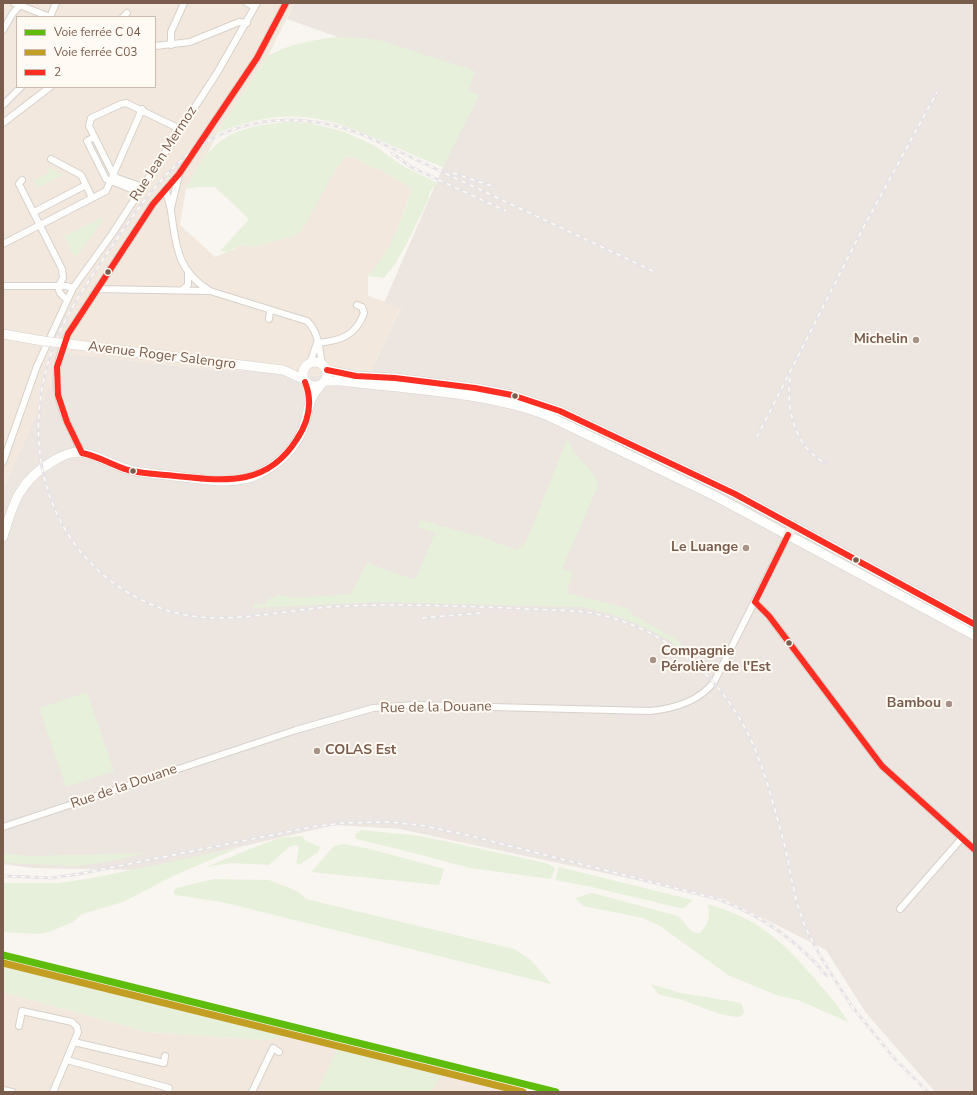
<!DOCTYPE html>
<meta charset="utf-8">
<style>
body{margin:0}
#map{position:relative;width:977px;height:1095px;overflow:hidden;background:#f9f5f0;font-family:"Nunito Sans",sans-serif}
canvas{display:block}
.frame{position:absolute;inset:0;border:4px solid #7a5c4d;pointer-events:none}
.legend{position:absolute;left:16px;top:16px;width:140px;height:72px;box-sizing:border-box;background:#fffaf3;border:1px solid #cabbb1;margin:0;padding:5px 7px;list-style:none;font-size:12px;color:#7a5c4d}
.legend li{display:flex;align-items:center;gap:8px;height:20px}
.legend b{width:20px;border:1px solid #cabbb1}
</style>
<div id="map">
<canvas width="977" height="1095"></canvas>
<div class="frame"></div>
<ul class="legend">
<li><b style="height:5px;background:#5dbc0c"></b>Voie ferrée C 04</li>
<li><b style="height:5px;background:#c29f22"></b>Voie ferrée C03</li>
<li><b style="height:5px;background:#ff2d22"></b>2</li>
</ul>
</div>
<script>
const ctx = document.querySelector('canvas').getContext('2d');
ctx.lineJoin = 'round';
function paint(path, color) { ctx.fillStyle = color; ctx.fill(path, 'evenodd'); }
function trace(path, color, width, dash) { ctx.strokeStyle = color; ctx.lineWidth = width; ctx.lineCap = dash ? 'butt' : 'round'; ctx.setLineDash(dash || []); ctx.stroke(path); }
function label(font, color, halo, rows, align = 'center') {
  ctx.font = font + ' "Nunito Sans",sans-serif'; ctx.lineWidth = 4; ctx.setLineDash([]); ctx.textBaseline = 'middle'; ctx.strokeStyle = halo; ctx.fillStyle = color; for (const [text, x, y, turn = 0] of rows) {
    ctx.save(); ctx.translate(x, y); ctx.rotate((+turn || 0) * Math.PI / 180); ctx.textAlign = isNaN(turn) ? turn : align; if (halo) ctx.strokeText(text, 0, 0); ctx.fillText(text, 0, 0); ctx.restore();
  }
}
paint(new Path2D(`
 M3,3H294L268,56L217,133L209,151L192,177L186,189L180,225L215,257L235,249L241,244L252,247L297,235L336,168L345,157L353,156L372,168L382,170L412,189L393,241L382,260L368,276V296L401,307L367,379L185,367L64,353L3,490ZM17,17H155V87H17Z
 M3,992L147,1032L268,1040L279,1037L291,1038L292,1034L521,1092H3Z`), '#f2e8de');
paint(new Path2D(`
 M294,3H974V1092H935L866,1013L826,950L725,899L400,829L335,825L140,870L32,868L3,864V490L64,353L185,367L367,379L401,308L384,303L447,158L479,95L335,36L287,19Z`), '#ede5e0');
paint(new Path2D(`
 M334,37L365,38L383,41L475,71L469,90L479,95L443,167C356,134 314,93 217,133L268,56C288,44 311,41 334,37Z
 M288,122L309,123L345,132L375,146L403,166L438,183L430,191L428,200L406,245L395,264L384,278L368,276C393,248 400,223 412,189L382,170L372,168L353,156L345,157L336,168L303,228L297,235L252,247L242,244L228,252L220,251L249,219L215,187H197L186,189C212,137 231,127 288,122Z
 M47,167L63,175L38,188L34,181L49,173Z
 M101,218L103,221L75,258L64,236Z
 M567,439L571,444V449C577,454 578,457 582,461C590,469 595,474 598,486L562,569L573,572L567,593L630,609L633,615L674,638L694,655L692,657C660,631 621,615 582,607L375,602L254,608V604L265,605L267,600L280,595L294,598L351,594L367,563L415,580L435,533L418,527L420,520L482,537L516,550L526,542Z
 M87,692L114,771L66,787L39,708Z
 M361,830L421,836L546,863L555,868L551,879L470,868L402,850L360,840L355,838L356,834Z
 M302,836L306,841L320,847L318,852L299,865L296,863L299,847L296,845L289,847L269,865L232,863L206,867L265,843L280,838Z
 M344,844L370,849L444,869L439,885L311,872L334,846Z
 M238,848L173,876L123,902L82,914L73,922L49,932L37,934L3,932V883H58L87,879Z
 M3,853L27,856L145,853L102,863L76,866L8,863L3,862Z
 M559,867L693,900L684,908H680L592,887L555,880Z
 M214,879L269,880L297,891L306,899L514,949L531,960L551,984L222,902L175,895L173,892L176,888Z
 M592,893L678,916C686,922 689,934 700,933C709,924 710,916 708,904C759,919 782,941 816,980C828,994 839,1006 848,1022L798,1000L776,995L728,975L660,926L643,918L583,906L575,898Z
 M3,963L190,1010L292,1034L291,1038L279,1037L268,1040L147,1032L3,992Z
 M651,984L681,993L736,1002L742,1004L744,1013L740,1017C721,1017 703,1007 685,1001C677,998 667,997 658,994Z
 M339,1045L443,1072L431,1092H317Z`), '#e7f0db');
const street = new Path2D(`
 M14,3L50,17
 M247,3L255,7
 M50,17L56,3
 M123,17L127,13
 M3,30L13,13L20,5
 M171,45V32L184,3
 M155,46L190,42L239,22L247,23
 M3,105L21,87
 M3,123L50,87
 M94,137L87,141L106,179L139,192
 M51,159L81,175L86,185
 M22,180L19,184L62,269L63,278L58,287
 M143,187L117,178L113,174L89,126L91,118L121,104L126,103L180,129
 M166,190C167,197 170,204 171,211C176,246 177,271 210,291L307,321C319,332 319,349 322,364
 M171,208L179,175
 M34,212L86,185L92,198
 M3,244L106,191L142,109
 M3,286H66L73,288
 M58,287L60,293L67,300
 M98,289L208,291
 M182,290L188,285V273
 M269,319L270,310
 M317,343C340,341 356,336 364,313L362,307L357,305
 M310,363L317,343
 M82,453C60,408 45,383 68,334L153,204L179,174L257,58L286,3
 M3,462L37,366L73,288L112,234L217,73L257,3
 M755,602L769,616L882,766L974,849
 M3,827L296,730L373,708L415,705L649,711C673,709 699,701 714,682L788,535
 M900,909L962,838
 M19,1026L22,1011L72,1022L77,1027L78,1032L53,1092
 M74,1042L164,1063L165,1056
 M67,1060L169,1088L168,1092
 M3,1090L12,1092
 M252,1092L273,1048L279,1052`);
const secondary = new Path2D(`
 M3,334L43,341
 M69,344L283,370L303,379
 M303 374a12 12 0 1 1 24 0a12 12 0 1 1-24 0Z
 M327,370L356,376L395,378L475,388L512,395L560,411L735,494L974,624
 M326,381H341C406,389 485,392 546,415L715,496L974,635
 M3,537C13,503 20,480 53,461C60,457 70,452 78,452C94,453 109,463 124,468C137,473 152,473 166,475C196,478 233,488 261,473C284,461 300,443 306,419C309,406 310,396 320,386`);
const primary = new Path2D(`
 M788,535L793,526`);
trace(street, '#d7d1cb', 8);
trace(secondary, '#d9d2cb', 10);
trace(primary, '#dad1cc', 12);
trace(street, '#fefefd', 6);
trace(secondary, '#fefefd', 9);
trace(primary, '#f3eee8', 10);
const rail = new Path2D(`
 M392,153L411,167L506,211
 M453,173L492,186
 M653,271L366,136C306,112 242,113 189,154C156,180 132,217 108,252C88,282 66,313 53,348C14,454 54,572 166,610C224,629 285,608 344,606C422,603 500,608 577,611C653,619 718,670 750,738C765,769 776,814 785,847C791,871 793,895 802,918C814,951 836,980 854,1010
 M790,378C786,409 795,449 826,463
 M757,437L861,232L937,92
 M422,618L481,613
 M3,876L51,878L79,874L317,826L343,823L387,822L420,825L467,835L718,899C761,915 798,941 827,976
 M851,1005L893,1057L928,1092`);
trace(rail, '#e6e3e7', 3);
trace(rail, '#fffaf3', 1.5, [4.5]);
const secondaryBridge = new Path2D(`
 M43,341L69,344`);
trace(secondaryBridge, '#d9d2cb', 10, []);
trace(secondaryBridge, '#fefefd', 9);
trace(new Path2D(`
 M327,370L356,376L395,378L475,388L512,395L560,411L735,494L974,624
 M82,453L67,422L58,395L57,367L68,334L153,204L179,174L257,58L286,3
 M82,453C98,456 112,465 128,470C143,474 160,474 176,476C225,481 267,487 297,439C309,421 313,402 305,382
 M755,602L769,616L882,766L974,849
 M755,602L788,535`), '#ff2d22', 6);
trace(new Path2D(`
 M3,955L556,1092`), '#5dbc0c', 7);
trace(new Path2D(`
 M3,963L523,1092`), '#c29f22', 7);
for (const [x, y, r, color] of [
 [108,272,3.5,"#7a5c4d"],
 [916,340,4,"#a69286"],
 [515,396,3.5,"#7a5c4d"],
 [133,471,3.5,"#7a5c4d"],
 [746,548,4,"#a69286"],
 [856,560,3.5,"#7a5c4d"],
 [789,643,3.5,"#7a5c4d"],
 [653,660,4,"#a69286"],
 [949,704,4,"#a69286"],
 [317,751,4,"#a69286"]
]) { const dot = new Path2D(); dot.arc(x, y, r, 0, 2 * Math.PI); ctx.fillStyle = color; ctx.fill(dot); trace(dot, '#fffaf3', 1.5); }
label('14px', '#7a5c4d', '#fffaf3', [
 ["Rue Jean Mermoz",164,154,-57],
 ["Avenue Roger Salengro",162,356,7],
 ["Rue de la Douane",436,708,-1],
 ["Rue de la Douane",124,787,-19]
]);
label('bold 14px', '#7a5c4d', '#fffaf3', [
 ["Michelin",908,340],
 ["Le Luange",738,548],
 ["Compagnie",661,652,"left"],
 ["Pérolière de l'Est",661,668,"left"],
 ["Bambou",941,704],
 ["COLAS Est",325,751,"left"]
], 'right');
</script>
